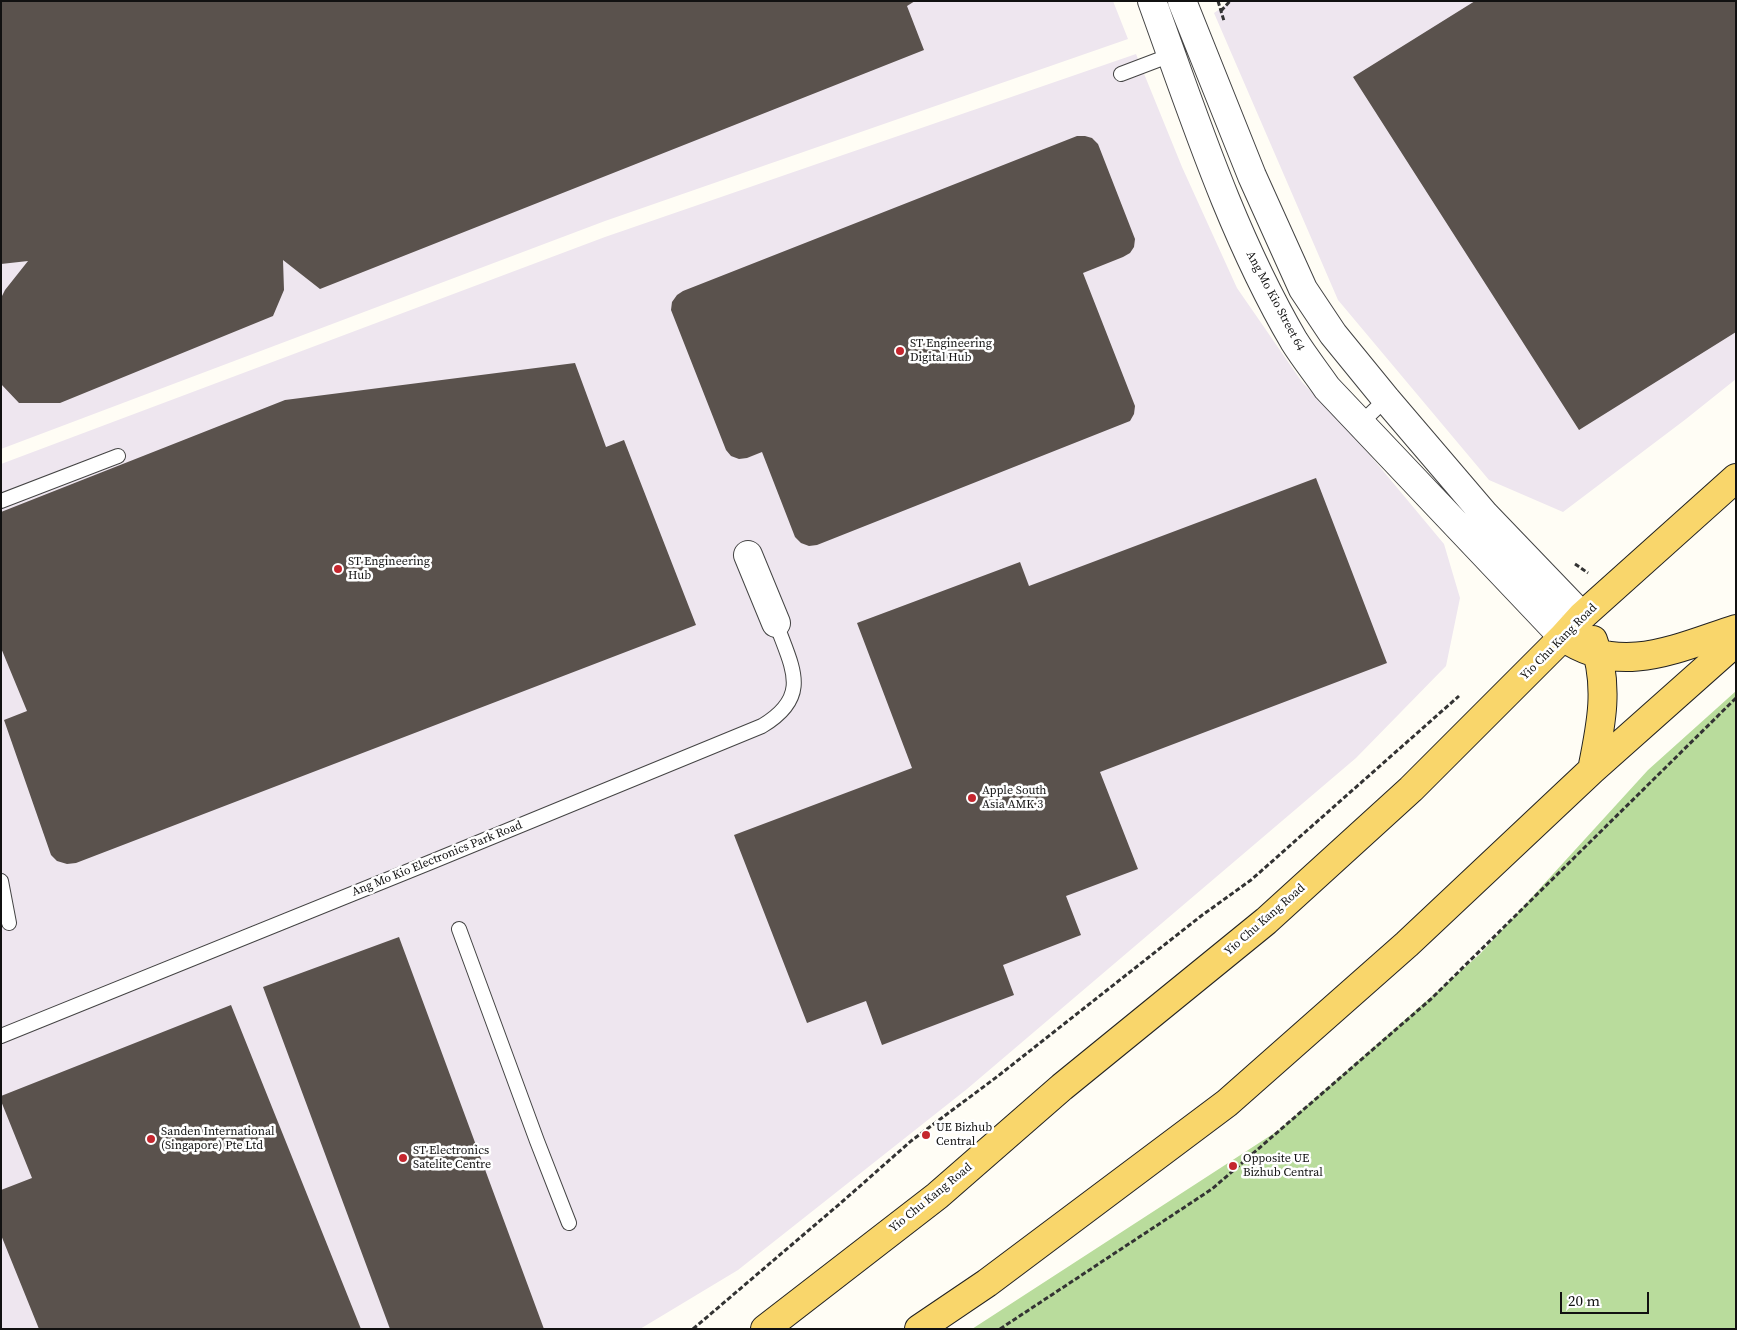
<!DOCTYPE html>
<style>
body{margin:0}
#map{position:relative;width:1737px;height:1330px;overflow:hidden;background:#fffdf5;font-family:"Source Serif 4",serif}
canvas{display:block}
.frame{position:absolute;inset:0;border:2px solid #111;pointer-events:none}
.scale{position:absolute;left:1560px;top:1292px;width:89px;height:22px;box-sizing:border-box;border:2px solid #111;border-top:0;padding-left:6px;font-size:15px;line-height:18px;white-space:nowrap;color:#111;-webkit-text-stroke:4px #fff;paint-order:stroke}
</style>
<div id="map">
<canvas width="1737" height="1330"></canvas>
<div class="frame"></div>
<div class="scale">20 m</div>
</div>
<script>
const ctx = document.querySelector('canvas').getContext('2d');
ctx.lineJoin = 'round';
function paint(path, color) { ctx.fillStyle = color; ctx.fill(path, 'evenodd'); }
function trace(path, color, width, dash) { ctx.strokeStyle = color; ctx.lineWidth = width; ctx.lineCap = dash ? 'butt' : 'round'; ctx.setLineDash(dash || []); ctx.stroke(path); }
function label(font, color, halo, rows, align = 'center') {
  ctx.font = font + ' "Source Serif 4",serif'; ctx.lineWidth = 5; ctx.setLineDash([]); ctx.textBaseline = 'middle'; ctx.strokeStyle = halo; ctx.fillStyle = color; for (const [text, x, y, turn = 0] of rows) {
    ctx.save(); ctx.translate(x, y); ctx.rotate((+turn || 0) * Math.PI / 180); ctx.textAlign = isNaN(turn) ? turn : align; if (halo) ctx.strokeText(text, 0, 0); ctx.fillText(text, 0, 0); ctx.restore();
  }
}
paint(new Path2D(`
 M1,1H1113L1128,39L605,221L1,449Z
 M1231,1H1736V379L1686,419L1563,512L1489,480L1338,300L1214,13Z
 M1136,54L1182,167L1237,288L1302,382L1364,448L1444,544L1460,598L1446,666L1356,758L967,1089L738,1270L640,1329H1V464L605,237Z`), '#eee6ef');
paint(new Path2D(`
 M1736,691V1329H972L1279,1130L1480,954L1648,770Z`), '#b9dc9c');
paint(new Path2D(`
 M1,1H915L907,6L924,50L320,289L283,260L284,290L273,316L60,403H19L1,384V298L5,290L28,261L1,264Z
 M1475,1H1736V332L1579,430L1353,77Z
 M1077,136H1085L1092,138L1098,144L1135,239L1134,247L1130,253L1123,257L1083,273L1135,406L1134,414L1130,421L817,545L809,546L801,543L795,537L762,452L747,458L739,459L731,456L726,450L671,310L672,302L677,295L683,291Z
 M575,363L606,447L624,440L696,625L76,863L67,864L57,861L51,855L4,720L27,711L1,648V512L285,400Z
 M1316,478L1387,663L1100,772L1138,869L1066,896L1081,935L1003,965L1014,995L882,1045L866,1001L807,1023L734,835L912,768L857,623L1020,562L1029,586Z
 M399,937L544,1329H390L263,987Z
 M231,1005L361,1329H39L1,1235V1190L32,1178L1,1101V1096Z`), '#5a524d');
const service = new Path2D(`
 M1121,74L1171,55
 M1361,423L1386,399
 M1,501L118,456
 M1,881L9,923
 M459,929L537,1141L569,1223
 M1,1036L431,862L762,726C812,696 792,668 776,623`);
const minor = new Path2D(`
 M748,555L776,623`);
const tertiary = new Path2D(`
 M1152,1C1194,117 1232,235 1294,341C1304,357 1316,372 1327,388L1563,637
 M1182,1L1252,176L1303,289L1333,334L1386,399L1485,515L1582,616`);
const primary = new Path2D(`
 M1563,637C1620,677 1677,648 1736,629
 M1592,770C1601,726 1610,684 1593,640
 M765,1329L937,1196L1062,1087L1266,921L1411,789L1563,637L1582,616L1736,478
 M919,1329L987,1283L1227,1103L1407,944L1592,770L1736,642`);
trace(service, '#444', 16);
trace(minor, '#444', 30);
trace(tertiary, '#444', 30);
trace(primary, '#222', 30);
trace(new Path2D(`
 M1218,1L1224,21
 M1221,11L1230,1
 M1575,564L1588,573
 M693,1329L843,1201L911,1141L998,1076L1201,916L1251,880L1459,696
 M1000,1329L1212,1189L1431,999L1736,698`), '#333', 3, [5, 2.5]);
trace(service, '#fff', 14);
trace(minor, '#fff', 28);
trace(tertiary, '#fff', 28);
trace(primary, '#f9d66b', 28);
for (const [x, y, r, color] of [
 [900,351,5,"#c4262e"],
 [338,569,5,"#c4262e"],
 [972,798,5,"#c4262e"],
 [926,1135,5,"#c4262e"],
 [151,1139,5,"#c4262e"],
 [403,1158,5,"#c4262e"],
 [1233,1166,5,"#c4262e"]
]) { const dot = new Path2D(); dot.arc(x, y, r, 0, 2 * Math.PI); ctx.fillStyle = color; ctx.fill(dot); trace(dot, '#fff', 2); }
label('12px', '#111', '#fff', [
 ["Ang Mo Kio Street 64",1275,301,62],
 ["Yio Chu Kang Road",1559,642,-45],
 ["Ang Mo Kio Electronics Park Road",437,859,-22],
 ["Yio Chu Kang Road",1265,920,-41],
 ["Yio Chu Kang Road",931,1198,-39]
]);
label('12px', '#111', '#fff', [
 ["ST Engineering",910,344],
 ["Digital Hub",910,358],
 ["ST Engineering",348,562],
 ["Hub",348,576],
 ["Apple South",982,791],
 ["Asia AMK 3",982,805],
 ["UE Bizhub",936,1128],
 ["Central",936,1142],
 ["Sanden International",161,1132],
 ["(Singapore) Pte Ltd",161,1146],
 ["ST Electronics",413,1151],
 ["Satelite Centre",413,1165],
 ["Opposite UE",1243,1159],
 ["Bizhub Central",1243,1173]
], 'left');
</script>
